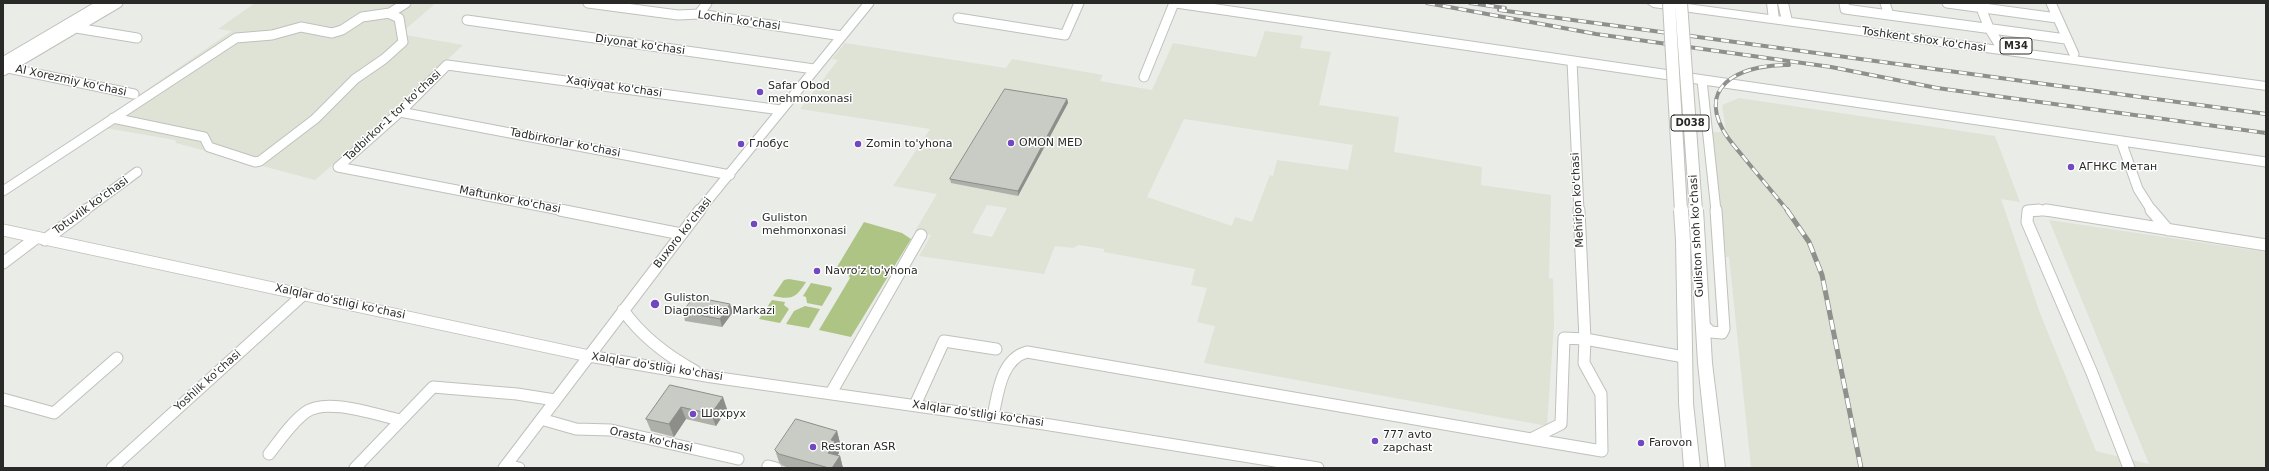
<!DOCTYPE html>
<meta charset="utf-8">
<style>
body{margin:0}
#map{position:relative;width:2269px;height:471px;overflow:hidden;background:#eaece7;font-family:"DejaVu Sans",sans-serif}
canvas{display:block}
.frame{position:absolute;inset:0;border:4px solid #292927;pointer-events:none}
</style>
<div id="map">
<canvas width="2269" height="471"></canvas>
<div class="frame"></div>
</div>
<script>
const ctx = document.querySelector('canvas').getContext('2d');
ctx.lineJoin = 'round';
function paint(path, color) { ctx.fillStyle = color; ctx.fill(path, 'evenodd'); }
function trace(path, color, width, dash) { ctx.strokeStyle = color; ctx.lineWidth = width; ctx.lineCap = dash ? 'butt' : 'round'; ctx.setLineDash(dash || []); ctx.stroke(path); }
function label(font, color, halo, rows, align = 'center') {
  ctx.font = font + ' "DejaVu Sans",sans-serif'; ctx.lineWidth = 3; ctx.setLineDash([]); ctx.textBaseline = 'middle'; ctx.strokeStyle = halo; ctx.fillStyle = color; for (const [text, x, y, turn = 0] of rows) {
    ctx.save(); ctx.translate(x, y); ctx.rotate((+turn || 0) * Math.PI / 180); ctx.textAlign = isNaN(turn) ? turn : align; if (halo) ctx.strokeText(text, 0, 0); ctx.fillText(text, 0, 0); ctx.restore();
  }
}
paint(new Path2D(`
 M255,3H436L400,34L463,45L371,132L315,180L176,143L175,140L94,126L232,31L218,29Z
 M1265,31L1303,36L1300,48L1331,52L1319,105L1399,117L1394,152L1482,167L1481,185L1551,195L1549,278L1553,279L1554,325L1547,426L1204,363L1215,326L1197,322L1207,288L1191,285L1195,269L1104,252V249L1079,245L1073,248L1055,246L1044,274L919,256L931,235L915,231L937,194L893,186L930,129L800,109L838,60L832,59L845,43L1006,68L1012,59L1103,75L1100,81L1152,90L1173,43L1256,57ZM1184,119L1353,145L1348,170L1277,160L1273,176L1270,175L1252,222L1235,217L1232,226L1147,197ZM987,205L1007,208L992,237L972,233Z
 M1739,98L1995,136L2020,202L2001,199L2040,313L2096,451L2149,464L2049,220L2266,252V468H1751L1729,257H1726L1710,132H1726L1722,105Z`), '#dee3d6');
paint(new Path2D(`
 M864,222L902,233L911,239L851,337L819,330L850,278L848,275L834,272Z
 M789,279L806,282C796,298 792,300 773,296L784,280Z
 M811,283L831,287L832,289L822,306L807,303L806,297L803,296Z
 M772,300L785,302L784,305L789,309L780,323L759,319Z
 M805,306L820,309L809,328L786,324L794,311Z`), '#aec484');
const minorFar1 = new Path2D(`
 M588,3L678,15L699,14L842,36
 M1176,3L2266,162
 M1844,3L1845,9L2066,39
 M1885,3L1889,15
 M1947,3L2057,18
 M2051,3L2074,54
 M1981,8L1989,28L1999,44
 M699,14L707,3
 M958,18L1065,35L1079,3
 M467,20L814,69
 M76,28L137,38
 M1572,61L1579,211
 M3,62L103,3
 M8,68L134,94
 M3,71L118,3
 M1144,77L1174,3
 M1702,80L1716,211
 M400,112L730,175
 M113,118L204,137L209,147L255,162L260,161L315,119L355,79L384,59L403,42L399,18L390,14
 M2121,141L2138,189L2152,211
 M338,167L400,112L447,65L781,110
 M338,167L565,211
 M3,191L236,38L272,35L301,27L332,33L342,30L362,17L390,13L406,3
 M84,211L137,172
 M699,211L869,3
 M2028,211H2052`);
const minor = new Path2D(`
 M560,210L681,234
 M2039,210L2028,211L2027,222L2092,373L2129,468
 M2046,210L2266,245
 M2151,210L2168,230
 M3,230L589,356L712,377L1044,424L1318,468
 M45,240L85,210
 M3,263L36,238
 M623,310C642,337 666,355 695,371
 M1702,324L1711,332L1722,333L1724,329L1716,210
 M831,393L921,235
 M3,399L54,413L117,358
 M915,405L944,341L996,349
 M993,416C998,393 1001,359 1027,352L1531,439L1561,424L1564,338L1585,339L1684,357
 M541,419L576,429L611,430L738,459
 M1531,439L1602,451L1601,394L1584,363L1585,339L1579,210
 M269,454C280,440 291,423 306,412C327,397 376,415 400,420
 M506,465L519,468
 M768,466L776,468
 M112,468L304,294
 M355,468L433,387L517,394L555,400
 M504,468L700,210`);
const major = new Path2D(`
 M1767,3H1777L1779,20L1778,22L1774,23L1769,20Z
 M1778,3H1788L1792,21L1791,23H1783L1782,21Z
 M1683,236L1690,240L1693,403L1700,468H1684L1679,403L1676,240Z
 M1698,239L1705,243L1712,363L1725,468H1709L1698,363L1691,243Z`);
const highway = new Path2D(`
 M1647,3H1680L2266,82V90L1653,7Z`);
trace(minorFar1, '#bfc1bc', 11);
trace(minor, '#bfc1bc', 13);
trace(major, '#bfc1bc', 2);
trace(highway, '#bfc1bc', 2);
trace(minorFar1, '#fff', 9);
trace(minor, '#fff', 11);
paint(major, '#fff');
paint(highway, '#fff');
const railFar1 = new Path2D(`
 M1427,3L1596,34L1831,67L1937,88L2266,133
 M1470,3L1505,8
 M1499,10L2266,114
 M1788,211C1774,194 1760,177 1745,159C1738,150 1729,141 1723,130C1696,80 1750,64 1789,65`);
const rail = new Path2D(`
 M1787,210L1809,242L1822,275L1861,468`);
trace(railFar1, '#8f908c', 4);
trace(rail, '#8f908c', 5);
trace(railFar1, '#fff', 2.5, [8]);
trace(rail, '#fff', 3.5, [10]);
const majorBridgeFar1 = new Path2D(`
 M1669,3L1681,211
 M1681,3L1696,211`);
const majorBridge = new Path2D(`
 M1681,210L1683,240
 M1696,210L1698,243`);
trace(majorBridgeFar1, '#bfc1bc', 14, []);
trace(majorBridge, '#bfc1bc', 16, []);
trace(majorBridgeFar1, '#fff', 12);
trace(majorBridge, '#fff', 14);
paint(new Path2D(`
 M1067,99L1068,103L1018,196L951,183L950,179Z
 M683,312H733L722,327L685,321Z
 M670,385L727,409L716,426L686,419L674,437L651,431L646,419Z
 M837,431L840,443L837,448L839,453L837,455L840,456L843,468H790L783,466L779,462L775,450Z`), '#adafa9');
paint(new Path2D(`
 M1067,99L1068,103L1018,196V191Z
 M730,304L733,312L722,327L720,319Z
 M723,397L727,409L716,426L711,414Z
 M681,407L686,419L674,437L669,424Z
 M837,431L840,443L837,448L839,453L831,465L828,453L831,440Z
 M840,456L843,468H832Z`), '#8d8e8a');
const building = new Path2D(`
 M1005,89L1067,99L1018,191L950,179Z
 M694,297L730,304L720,319L683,312Z
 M670,385L723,397L711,414L681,407L669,424L646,419Z
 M796,419L837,431L831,440L835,441L828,453L840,456L832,468H829L779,454L775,450Z`);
paint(building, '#c9cbc5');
trace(building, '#8d8e8a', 1);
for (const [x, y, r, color] of [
 [760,92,4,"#7148c0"],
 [1011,143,4,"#7148c0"],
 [741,144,4,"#7148c0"],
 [858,144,4,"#7148c0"],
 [2071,167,4,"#7148c0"],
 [754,224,4,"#7148c0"],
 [817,271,4,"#7148c0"],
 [655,304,5,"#7148c0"],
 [693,414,4,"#7148c0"],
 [1375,441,4,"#7148c0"],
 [1641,443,4,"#7148c0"],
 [813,447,4,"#7148c0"]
]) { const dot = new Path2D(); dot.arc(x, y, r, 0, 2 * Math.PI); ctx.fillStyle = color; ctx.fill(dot); trace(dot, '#fff', 1.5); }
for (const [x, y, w] of [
 [2016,46,32],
 [1690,123,38]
]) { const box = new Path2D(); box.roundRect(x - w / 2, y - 8, w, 16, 3); ctx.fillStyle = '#fff'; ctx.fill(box); trace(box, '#292927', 1); }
label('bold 10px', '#292927', null, [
 ["M34",2016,46],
 ["D038",1690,123]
]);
label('11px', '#292927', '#fff', [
 ["Lochin ko'chasi",739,21,8],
 ["Toshkent shox ko'chasi",1924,40,8],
 ["Diyonat ko'chasi",640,45,8],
 ["Al Xorezmiy ko'chasi",71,81,12],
 ["Xaqiyqat ko'chasi",614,87,8],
 ["Tadbirkor-1 tor ko'chasi",393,116,-43],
 ["Tadbirkorlar ko'chasi",565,143,11],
 ["Maftunkor ko'chasi",510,200,11],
 ["Mehirjon ko'chasi",1578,200,-93],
 ["Totuvlik ko'chasi",91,206,-36],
 ["Buxoro ko'chasi",683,233,-52],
 ["Guliston shoh ko'chasi",1697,236,-93],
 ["Xalqlar do'stligi ko'chasi",340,302,12],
 ["Xalqlar do'stligi ko'chasi",657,367,9],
 ["Yoshlik ko'chasi",208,381,-42],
 ["Xalqlar do'stligi ko'chasi",978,414,8],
 ["Orasta ko'chasi",651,440,12]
]);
label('11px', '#292927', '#fff', [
 ["Safar Obod",768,86],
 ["mehmonxonasi",768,99],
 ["OMON MED",1019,143],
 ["Глобус",749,144],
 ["Zomin to'yhona",866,144],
 ["АГНКС Метан",2079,167],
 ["Guliston",762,218],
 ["mehmonxonasi",762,231],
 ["Navro'z to'yhona",825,271],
 ["Guliston",664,298],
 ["Diagnostika Markazi",664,311],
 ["Шохрух",701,414],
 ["777 avto",1383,435],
 ["zapchast",1383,448],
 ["Farovon",1649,443],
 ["Restoran ASR",821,447]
], 'left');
</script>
